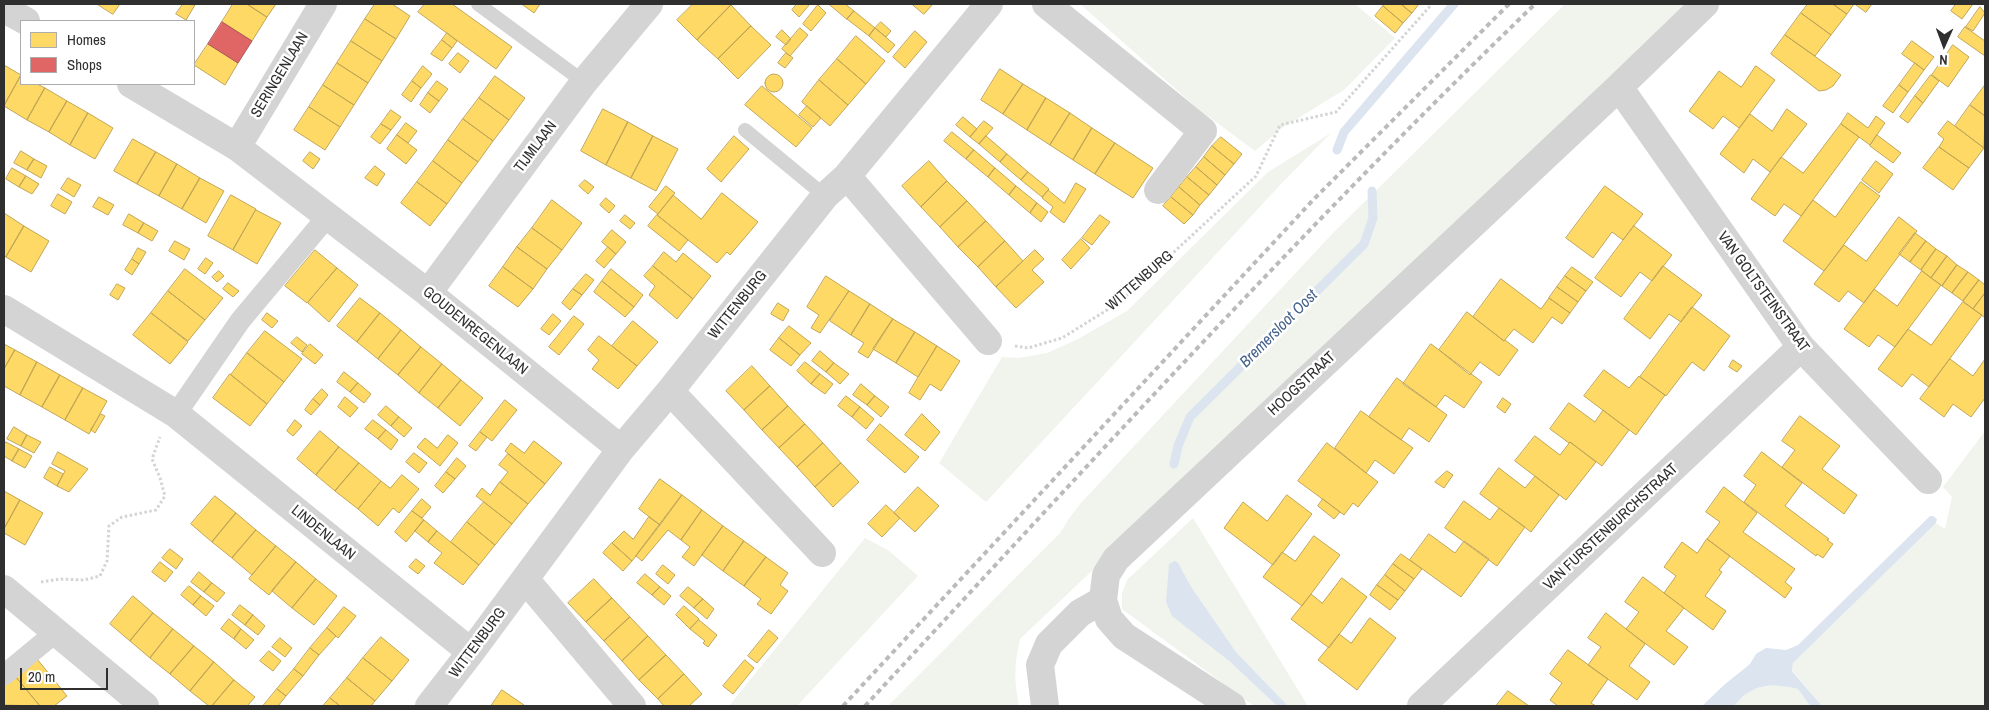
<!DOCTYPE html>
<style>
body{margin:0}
#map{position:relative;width:1989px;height:710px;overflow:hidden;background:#fff;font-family:"Archivo Narrow",sans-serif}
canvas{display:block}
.frame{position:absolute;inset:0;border:5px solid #2f2f2f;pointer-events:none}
.legend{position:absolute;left:20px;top:20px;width:175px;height:65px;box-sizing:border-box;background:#fff;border:1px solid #acacac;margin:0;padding:6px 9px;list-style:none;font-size:15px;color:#2f2f2f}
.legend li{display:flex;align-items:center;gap:10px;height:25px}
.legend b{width:25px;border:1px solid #acacac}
.north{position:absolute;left:1919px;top:20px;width:50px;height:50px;-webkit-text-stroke:4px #fff;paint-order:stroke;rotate:182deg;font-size:14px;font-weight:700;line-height:20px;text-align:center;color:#2f2f2f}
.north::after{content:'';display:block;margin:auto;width:18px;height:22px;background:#2f2f2f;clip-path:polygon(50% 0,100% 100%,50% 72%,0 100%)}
.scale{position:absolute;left:20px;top:668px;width:88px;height:22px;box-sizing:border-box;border:2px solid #2f2f2f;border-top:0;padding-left:6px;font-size:15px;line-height:18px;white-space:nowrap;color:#2f2f2f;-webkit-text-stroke:4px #fff;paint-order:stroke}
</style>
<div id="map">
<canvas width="1989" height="710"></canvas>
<div class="frame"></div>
<ul class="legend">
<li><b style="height:14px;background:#ffd966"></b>Homes</li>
<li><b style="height:14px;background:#e06666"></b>Shops</li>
</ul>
<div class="north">N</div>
<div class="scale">20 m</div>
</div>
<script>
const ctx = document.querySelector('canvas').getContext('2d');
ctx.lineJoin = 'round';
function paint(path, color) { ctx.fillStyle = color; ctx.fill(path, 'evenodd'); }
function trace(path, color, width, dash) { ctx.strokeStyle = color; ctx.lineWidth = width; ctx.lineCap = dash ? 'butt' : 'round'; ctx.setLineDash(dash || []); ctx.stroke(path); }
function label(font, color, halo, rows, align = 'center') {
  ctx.font = font + ' "Archivo Narrow",sans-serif'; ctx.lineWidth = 5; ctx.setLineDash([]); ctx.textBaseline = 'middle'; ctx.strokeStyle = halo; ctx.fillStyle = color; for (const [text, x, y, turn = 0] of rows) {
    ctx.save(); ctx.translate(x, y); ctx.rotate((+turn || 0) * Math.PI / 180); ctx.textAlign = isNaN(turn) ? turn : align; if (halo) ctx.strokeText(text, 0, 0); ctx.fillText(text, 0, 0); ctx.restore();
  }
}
paint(new Path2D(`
 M1080,4H1355L1395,38L1344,90L1282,128L1255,151L1197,108Z
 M1565,4H1695L1515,170L1020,639C1014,668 1014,677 1019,706H888L1060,533L1068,520L1080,504L1333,233Z
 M1331,133L1282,183L986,502L939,463L1002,357L1019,358L1047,353L1078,339L1127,311L1268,172Z
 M1985,431V706H1822L1792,670L1793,663L1936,523L1945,529L1952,497L1943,487Z
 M1193,518L1308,706H1288L1236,652L1192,588L1178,563L1228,660L1277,706H1254L1122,609V593L1127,580Z
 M865,538L888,550L918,576L797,706H729Z
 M1782,685L1798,689L1810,706H1734C1747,688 1760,686 1782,685Z`), '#f0f4ed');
paint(new Path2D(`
 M1930,516H1933L1937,519L1936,523L1793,663L1792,671L1822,706H1810L1798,689C1772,682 1750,684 1734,706H1702L1724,685L1750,664L1756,654L1766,648L1786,650L1798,645Z
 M1175,561L1178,563L1192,588L1236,652L1288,706H1277L1228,660L1172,616L1166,602L1169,564Z`), '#dce4f0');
const homes = new Path2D(`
 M97,4H120L113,14Z
 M183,4L195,5L186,20L176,14Z
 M233,4H247L267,17L252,41L222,22Z
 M247,4H276L267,17Z
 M375,4H392L410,16L396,39L365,19Z
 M425,4H452L512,47L496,69L418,12Z
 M524,4H540L534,13L523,5Z
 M693,4H729L731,5L697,40L677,20Z
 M797,4H810L799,17L792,10Z
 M829,4H845L854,11L847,19Z
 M912,4H933L924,14Z
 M1385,4H1401L1412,13L1403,23L1383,6Z
 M1401,4H1419L1412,13Z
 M1808,4H1833L1847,14L1831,35L1801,13Z
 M1833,4H1854L1847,14Z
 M1855,4H1872L1866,12Z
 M1956,4H1973L1962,19L1951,11Z
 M731,5L751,26L718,59L697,40Z
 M818,5L826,13L811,31L803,24Z
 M1383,6L1403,23L1395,33L1375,16Z
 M1980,7L1985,13L1973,31L1966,27Z
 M854,11L875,28L869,36L847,19Z
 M1801,13L1831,35L1815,56L1785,35Z
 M365,19L396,39L382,61L351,41Z
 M881,22L891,31L886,37L875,28Z
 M751,26L771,45L738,79L718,59Z
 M1965,27L1985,41V56L1958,37Z
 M800,28L808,35L790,56L782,49Z
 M875,28L895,45L888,53L869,36Z
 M782,30L791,39L786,45L776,37Z
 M915,31L927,42L905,68L893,57Z
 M447,33L457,41L452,48L442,40Z
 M1785,35L1841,75L1833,86L1826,90L1819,91L1771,54Z
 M856,36L885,61L866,84L837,59Z
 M442,40L452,48L442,61L431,54Z
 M351,41L382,61L368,83L337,63Z
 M1912,41L1934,57L1924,70L1902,54Z
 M208,44L238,63L225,85L194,65Z
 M1953,45L1969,57L1948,87L1932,75Z
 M458,53L469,61L460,73L449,64Z
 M786,53L793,58L785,68L778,63Z
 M837,59L866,84L848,105L819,80Z
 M337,63L368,83L354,105L323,85Z
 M1915,63L1924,70L1908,92L1899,85Z
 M4,65L21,75L4,106Z
 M423,66L432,74L421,88L412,81Z
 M1756,66L1775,80L1739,128L1723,116L1713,129L1689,111L1719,71L1741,87Z
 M1000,69L1023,84L1003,114L981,100Z
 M765 83a9 9 0 1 1 18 0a9 9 0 1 1-18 0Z
 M21,75V84H37L45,88L27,120L4,106Z
 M1931,75L1939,81L1923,103L1915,96Z
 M495,76L525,98L509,120L479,98Z
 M819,80L848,105L830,126L802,102Z
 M412,81L421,88L411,102L402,95Z
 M437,81L448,89L439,101L428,93Z
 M1023,84L1046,98L1027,130L1003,114Z
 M323,85L354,105L340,127L309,107Z
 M1899,85L1908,92L1893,113L1883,106Z
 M1985,85V116L1970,105Z
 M762,86L812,128L796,147L745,105Z
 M45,88L67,101L49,132L27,120Z
 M428,93L439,101L430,113L420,105Z
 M1915,96L1923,103L1908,123L1900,117Z
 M479,98L509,120L493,141L463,119Z
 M1046,98L1070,113L1050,145L1027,130Z
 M67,101L88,113L70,145L49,132Z
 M1970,105L1985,116L1984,148L1955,126Z
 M807,106L821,118L813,127L799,115Z
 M309,107L340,127L325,150L294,130Z
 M603,109L628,122L606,165L581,151Z
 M1787,109L1807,124L1770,172L1753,159L1744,173L1720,154L1750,114L1772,131Z
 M391,110L401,117L391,130L381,124Z
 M88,113L113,128L95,159L70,145Z
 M1070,113L1092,128L1073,160L1050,145Z
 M1848,113L1868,128L1876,116L1885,123L1870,145L1841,124Z
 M963,117L977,129L970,137L956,125Z
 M463,119L493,141L478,162L448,140Z
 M984,121L993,128L979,144L970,137Z
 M1948,121L1984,148L1969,168L1939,147L1944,139L1938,134Z
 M628,122L653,136L631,178L606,165Z
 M406,123L417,131L408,143L397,135Z
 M381,124L391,130L380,144L371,137Z
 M1841,124L1859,137L1801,216L1784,204L1775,216L1751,199L1781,157L1803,173Z
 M1092,128L1115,143L1095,174L1073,160Z
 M952,132L974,150L966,159L944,141Z
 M397,135L417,150L406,164L387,149Z
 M1877,135L1901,153L1893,163L1870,146Z
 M653,136L678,149L656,191L631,178Z
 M734,136L749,149L721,182L707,169Z
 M986,136L1007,154L1000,162L979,144Z
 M1221,137L1242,154L1234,164L1212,146Z
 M133,139L156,152L137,184L114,171Z
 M448,140L478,162L462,183L433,161Z
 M1115,143L1153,168L1133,198L1095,174Z
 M1212,146L1234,164L1225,175L1204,157Z
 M1939,147L1969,168L1953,190L1923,168Z
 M974,150L995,168L988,177L966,159Z
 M21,151L34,159L27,170L14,163Z
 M156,152L177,164L159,196L137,184Z
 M310,152L320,159L313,169L303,161Z
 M1007,154L1028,172L1021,180L1000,162Z
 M1204,157L1225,175L1217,185L1196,167Z
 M34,159L47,166L41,178L27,170Z
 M433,161L462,183L447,204L417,182Z
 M929,161L947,181L921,207L902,186Z
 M1876,161L1893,174L1879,193L1862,180Z
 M177,164L200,178L182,209L159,196Z
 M375,166L385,174L377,186L365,178Z
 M1196,167L1217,185L1209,195L1187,177Z
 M12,168L26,176L19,187L6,179Z
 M995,168L1016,186L1009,195L988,177Z
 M1028,172L1049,189L1042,197L1021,180Z
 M26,176L39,184L32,194L19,187Z
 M1187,177L1209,195L1200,205L1179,187Z
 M68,178L81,185L74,197L61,189Z
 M200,178L224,191L206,223L182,209Z
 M585,180L594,187L588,194L579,186Z
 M947,181L967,201L940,227L921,207Z
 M417,182L447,204L430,226L401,203Z
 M1861,182L1880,196L1824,271L1783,241L1813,200L1835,217Z
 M1076,183L1086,189L1064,223L1050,212L1053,207L1042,198L1048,190L1064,203Z
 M666,186L675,193L658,214L649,207Z
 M1016,186L1037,203L1030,213L1009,195Z
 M1605,186L1643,214L1623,240L1612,232L1593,258L1566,238Z
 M1179,187L1200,205L1193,215L1171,197Z
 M722,193L758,222L730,255L727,252L717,263L657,215L673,195L701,219Z
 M58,194L72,202L65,214L51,206Z
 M231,195L256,209L233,250L208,236Z
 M99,197L114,205L108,215L93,207Z
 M1171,197L1193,215L1184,224L1163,206Z
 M606,198L615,206L609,213L600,205Z
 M552,200L582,223L562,250L532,228Z
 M967,201L986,221L958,247L940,227Z
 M1037,203L1048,212L1041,222L1030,213Z
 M256,210L281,223L257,264L233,250Z
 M4,213L24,226L6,257L4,256Z
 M129,214L144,223L138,233L123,225Z
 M625,215L635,223L630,229L620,221Z
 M657,215L688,240L679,251L648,226Z
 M1100,215L1110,222L1092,245L1082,238Z
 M1899,217L1917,231L1864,303L1848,291L1839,302L1814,284L1844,245L1866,261Z
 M986,221L1005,241L978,267L958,247Z
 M144,223L158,231L152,241L138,233Z
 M24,226L49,241L31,272L6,257Z
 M1634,226L1672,255L1652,281L1640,272L1621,297L1595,278Z
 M532,228L562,250L547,269L517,247Z
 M612,230L626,242L616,254L602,242Z
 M1915,233L1926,241L1910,262L1899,254Z
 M1081,239L1090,248L1071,269L1062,260Z
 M175,241L190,249L184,260L169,251Z
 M1005,241L1023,261L996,287L978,267Z
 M1926,241L1936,249L1921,270L1910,262Z
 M517,247L547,269L533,289L503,267Z
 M608,247L616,254L604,268L596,261Z
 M138,248L146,252L139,264L132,259Z
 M1936,249L1947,256L1931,278L1921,270Z
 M315,250L337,268L307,303L285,286Z
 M1035,250L1044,259L1032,270L1044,282L1016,308L996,287Z
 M664,252L676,262L683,253L711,276L693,299L653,266Z
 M1947,256L1957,265L1942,286L1931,278Z
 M206,258L213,263L205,274L198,269Z
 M132,259L139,264L132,275L125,270Z
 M1957,265L1968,272L1952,293L1942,286Z
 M653,266L693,299L677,319L649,295L655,286L644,276Z
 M1663,266L1702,295L1681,322L1669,314L1650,339L1624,319Z
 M503,267L533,289L518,307L489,286Z
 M1572,267L1593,282L1586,291L1565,276Z
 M337,268L358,285L329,322L308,303Z
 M185,269L223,298L205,320L168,291Z
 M611,269L643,295L634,307L602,281Z
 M219,271L224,276L217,282L212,277Z
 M1922,271L1941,285L1895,347L1878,335L1869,347L1844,329L1874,289L1897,306Z
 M1968,272L1979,280L1963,301L1952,293Z
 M586,274L594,280L582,295L573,289Z
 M826,276L849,291L820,333L811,328L819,315L807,307Z
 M1565,276L1586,291L1578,302L1557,287Z
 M1501,279L1541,309L1549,298L1570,313L1562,324L1552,317L1533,343L1514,329L1504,341L1473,317Z
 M1979,280L1985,285V293L1973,309L1963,301Z
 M602,281L634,307L625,317L594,292Z
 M228,283L239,291L233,297L223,289Z
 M117,284L125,288L118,300L110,295Z
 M1557,287L1578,302L1570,313L1549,298Z
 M573,289L582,295L570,310L562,303Z
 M168,291L205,320L188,341L151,313Z
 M849,291L870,304L851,335L830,321Z
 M1985,293V315L1984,317L1973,309Z
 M360,298L380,313L357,342L337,326Z
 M1963,302L1982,315L1929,387L1912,374L1902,387L1878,369L1908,329L1931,345Z
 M778,303L789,310L783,321L771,314Z
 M870,304L893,319L868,358L858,352L864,343L851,335Z
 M1692,307L1730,336L1704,371L1692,362L1666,396L1640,377Z
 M1467,312L1504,341L1505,340L1518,350L1499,376L1480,362L1470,375L1439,350Z
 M151,313L188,342L170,364L133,335Z
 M267,313L278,321L272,328L262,320Z
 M380,313L401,330L378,359L357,342Z
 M553,314L561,321L549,335L541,329Z
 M574,316L584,324L559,355L549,347Z
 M893,319L915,332L896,363L873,349Z
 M633,321L658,342L637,366L612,346Z
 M789,326L811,343L800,355L779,338Z
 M401,330L421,347L398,375L378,359Z
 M265,331L302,359L284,382L247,353Z
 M915,332L937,346L918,377L896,363Z
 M599,336L637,366L618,389L592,369L599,360L588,350Z
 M297,337L307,345L302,352L291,343Z
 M779,338L800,355L791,366L770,350Z
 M4,344L15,350L4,369Z
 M310,344L323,355L315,364L302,354Z
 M1431,344L1482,382L1464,408L1445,395L1436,407L1403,384Z
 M937,346L960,361L941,391L930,384L920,400L909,393Z
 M421,347L442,364L419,393L398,375Z
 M15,350L37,362L20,395L4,386V369Z
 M820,351L834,363L826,372L812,361Z
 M247,353L284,382L267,404L231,375Z
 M1950,359L1973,376L1985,359V398L1971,417L1953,404L1944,417L1920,399Z
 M1733,360L1742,366L1737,372L1729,367Z
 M37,362L60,375L42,407L20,395Z
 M805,362L820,374L811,384L797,371Z
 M834,363L849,374L840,384L826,372Z
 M442,364L461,380L438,408L419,393Z
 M752,366L770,386L744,410L726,391Z
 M1604,370L1629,388L1639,376L1665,395L1636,435L1584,396Z
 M344,372L358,383L350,392L337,382Z
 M230,374L267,404L250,426L213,398Z
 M820,374L833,384L825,394L811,384Z
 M60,375L83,388L65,420L42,407Z
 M1397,378L1447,415L1429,442L1409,428L1401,440L1369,417Z
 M461,380L483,398L460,426L438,408Z
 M358,383L371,394L364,403L350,392Z
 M861,384L875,396L867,405L853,395Z
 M770,386L788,406L762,430L744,410Z
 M83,388L107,401L89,434L65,420Z
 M322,389L328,395L320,405L313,399Z
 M846,396L860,407L852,417L838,406Z
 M875,396L889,407L881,417L867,405Z
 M345,397L358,408L350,417L338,407Z
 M1503,398L1511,404L1505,413L1497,407Z
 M313,399L320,405L311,415L305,410Z
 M505,400L517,410L492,441L480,432Z
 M1569,403L1595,422L1603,410L1629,430L1602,466L1570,442L1569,443L1550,429Z
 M386,406L399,417L391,426L378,415Z
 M788,406L805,424L779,448L762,430Z
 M860,407L874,419L866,429L852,417Z
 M1361,411L1413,448L1394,474L1375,460L1366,473L1335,448Z
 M101,414L105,416L95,433L91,430Z
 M922,414L940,432L925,451L905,435Z
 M1800,416L1840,446L1822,469L1857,495L1844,514L1782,467L1795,450L1782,441Z
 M399,417L412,428L404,437L391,426Z
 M295,420L302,426L293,436L287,431Z
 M373,420L386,430L378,439L365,429Z
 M805,424L823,443L797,467L779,448Z
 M880,424L919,457L905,473L867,440Z
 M14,427L27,435L21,446L7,439Z
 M386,430L398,440L391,450L378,439Z
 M320,431L339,447L316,475L297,459Z
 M480,432L487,437L476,451L469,446Z
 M27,435L41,442L34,453L21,446Z
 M448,435L458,443L440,466L417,447L425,438L437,448Z
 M1535,436L1560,455L1570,442L1596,462L1566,500L1515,461Z
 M534,441L562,463L545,484L505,451L511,443L524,453Z
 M6,442L19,449L12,461L4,456V446Z
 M823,443L841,463L815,487L797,467Z
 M1327,443L1378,482L1358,507L1353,503L1344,515L1298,481Z
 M339,447L359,463L335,491L316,475Z
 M19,449L32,456L25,468L12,461Z
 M58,452L88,469L69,492L57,486L65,471L52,464Z
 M1762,452L1802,483L1785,506L1829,539L1827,540L1833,544L1823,558L1817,554L1816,556L1744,502L1756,485L1744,476Z
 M414,453L427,463L419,473L406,462Z
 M508,454L545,484L528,504L500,482L508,472L499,465Z
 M457,458L466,466L455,479L446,472Z
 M359,463L381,481L358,509L335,491Z
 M841,463L859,482L833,507L815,487Z
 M50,467L63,474L57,486L44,478Z
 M1499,468L1525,488L1535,476L1559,495L1531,532L1480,494Z
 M1447,471L1453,475L1444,488L1435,482Z
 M446,472L455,479L443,493L435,486Z
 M402,475L419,489L399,513L393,508L378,526L358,509L381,481L390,488Z
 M660,479L682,495L660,525L639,509Z
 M500,482L528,504L512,524L476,496L482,488L490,495Z
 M918,487L939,506L915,532L894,513Z
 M1724,487L1757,513L1743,532L1795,569L1785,582L1792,588L1785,598L1707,539L1720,522L1706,512Z
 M4,491L20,500L4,529Z
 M682,495L702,510L681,540L668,530L642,561L636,556Z
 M1287,495L1312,514L1273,565L1224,528L1243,502L1267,521Z
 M215,496L236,513L212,542L191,524Z
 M422,499L431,507L422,518L412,511Z
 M1323,499L1340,512L1334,519L1318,506Z
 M20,500L43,513L25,545L4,533V529Z
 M1464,501L1490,520L1499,508L1525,527L1497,566L1445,528Z
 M484,502L512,524L495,545L467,522Z
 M886,505L900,518L882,537L868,524Z
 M702,510L723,526L694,566L682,557L690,547L681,540Z
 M412,511L424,520L406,542L395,532Z
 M236,513L256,530L232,558L212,542Z
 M649,517L660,525L632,561L612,543L624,531L633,539Z
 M424,520L437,531L428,542L415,531Z
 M467,522L495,545L479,565L451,542Z
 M723,526L744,541L723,571L702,555Z
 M256,530L276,546L252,575L232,558Z
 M437,531L479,565L463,585L434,563L442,553L428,542Z
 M1429,534L1455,553L1464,541L1489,559L1461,597L1410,560Z
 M1314,536L1340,555L1302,606L1263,577L1282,552L1295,561Z
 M1707,539L1730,556L1719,570L1722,572L1705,596L1726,611L1713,630L1664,593L1676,576L1664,567L1682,542L1697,553Z
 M744,541L766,557L744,586L723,571Z
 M612,543L632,561L623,571L603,553Z
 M276,546L296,562L269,595L249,579Z
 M170,549L183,559L176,569L162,558Z
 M1401,554L1422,569L1414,579L1393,564Z
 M766,557L788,573L780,585L788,591L771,614L757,604L761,599L744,586Z
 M416,559L425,566L418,574L409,567Z
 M160,562L173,572L165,582L152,572Z
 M296,562L316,579L292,608L272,591Z
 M1393,564L1414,579L1405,591L1385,575Z
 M663,565L675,575L668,584L656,574Z
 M199,572L212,583L204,592L191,582Z
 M645,574L660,587L652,595L637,583Z
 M1385,575L1405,591L1398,600L1377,585Z
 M1643,577L1684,608L1666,631L1688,647L1674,665L1626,629L1639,612L1625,602Z
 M1342,578L1367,597L1329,648L1291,619L1311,594L1322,603Z
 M316,579L337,596L314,625L292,608Z
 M594,579L612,598L586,622L568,603Z
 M212,583L225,593L217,602L204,592Z
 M1377,585L1398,600L1390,610L1370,595Z
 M189,586L201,596L193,605L181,595Z
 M660,587L671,596L664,605L652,595Z
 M688,587L703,599L694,608L680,596Z
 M133,596L153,613L130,641L110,624Z
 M201,596L214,606L206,616L193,605Z
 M612,598L630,617L604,641L586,622Z
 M703,599L714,609L707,619L694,608Z
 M240,605L253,615L245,625L232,615Z
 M684,606L699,619L690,629L676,615Z
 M344,607L356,616L338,638L327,628Z
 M153,613L173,629L150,658L130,641Z
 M1606,613L1645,644L1629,666L1650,682L1637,700L1588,665L1601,647L1588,638Z
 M253,615L265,626L258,635L245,625Z
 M630,617L648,636L622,661L604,641Z
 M1370,618L1396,638L1357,690L1318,660L1339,634L1351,643Z
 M229,619L241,629L234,639L221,629Z
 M699,620L717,635L708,647L703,643L705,641L690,629Z
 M327,628L336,636L319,655L310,648Z
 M173,629L194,646L170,674L150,658Z
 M241,629L254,640L246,649L234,639Z
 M769,630L778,638L757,663L748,656Z
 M648,636L666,655L639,680L622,661Z
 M381,637L409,660L392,681L363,658Z
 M280,638L292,648L285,657L272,647Z
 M194,646L214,662L190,691L170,674Z
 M310,648L319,655L303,676L294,669Z
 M1568,650L1608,679L1591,703L1596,706H1558L1550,700L1562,683L1550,674Z
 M269,651L281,661L273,671L260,661Z
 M666,655L684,674L658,699L639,680Z
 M363,658L392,681L375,701L347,678Z
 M37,659L67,696L54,706H40L15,676Z
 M745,660L754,668L733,694L723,686Z
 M214,662L234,680L212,706H209L190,691Z
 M294,669L303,676L286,696L277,689Z
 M684,674L702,694L689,706H664L658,699Z
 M15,676L40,706L4,705V686Z
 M347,678L375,701L371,706H340L330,698Z
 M234,680L255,697L247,706H212Z
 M277,689L286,696L278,706H263Z
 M502,690L524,705L523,706H491Z
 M1508,691L1529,706H1496Z
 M330,698L340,706H323Z`);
paint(homes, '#ffd966');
trace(homes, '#c1a656', 1);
const shops = new Path2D(`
 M222,22L252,41L238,63L208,44Z`);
paint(shops, '#e06666');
trace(shops, '#ab5656', 1);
trace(new Path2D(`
 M1337,150L1344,132L1454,4
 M1174,464L1178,446L1190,417L1364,244L1373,218L1372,191`), '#dce4f0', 9);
trace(new Path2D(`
 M1015,346L1028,348L1062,338L1120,302L1256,176L1280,125L1336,112L1432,4
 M41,582L60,579L84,580L100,576L107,561L109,526L122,517L156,510L165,496L160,478L152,459L160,437`), '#d4d4d4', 3, [2.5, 2.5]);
trace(new Path2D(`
 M478,4L584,82
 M745,130L825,196`), '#d4d4d4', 14);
trace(new Path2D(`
 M176,414L240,321L327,217
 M4,675L56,632`), '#d4d4d4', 21);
trace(new Path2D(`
 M1046,4L1203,131L1158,190
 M4,9L26,21
 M131,84L237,147L428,293L621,449
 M1619,87L1801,347L1928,480
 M237,147L323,4
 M847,176L988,341
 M428,293L584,82L649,4
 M4,309L176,414L471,652
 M670,391L822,553
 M525,579L632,706
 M4,589L145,706
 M1103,600L1109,619L1124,636L1232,706
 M429,706L471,652L621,449L670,391L825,196L847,176L989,4
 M1045,706L1040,665L1049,644L1080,613L1103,600L1106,575L1116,559L1619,87L1705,4
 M1421,706L1801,347`), '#d4d4d4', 28);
trace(new Path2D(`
 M843,706L1314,199L1509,4
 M865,706C1085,469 1302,229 1535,4`), '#bbb', 4, [5, 4]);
label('15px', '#2f2f2f', '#fff', [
 ["SERINGENLAAN",280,75,-59],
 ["TIJMLAAN",536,147,-53],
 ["WITTENBURG",1140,281,-41],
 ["VAN GOLTSTEINSTRAAT",1763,292,54],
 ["WITTENBURG",738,305,-51],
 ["GOUDENREGENLAAN",475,331,39],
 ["HOOGSTRAAT",1302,384,-43],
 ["VAN FURSTENBURCHSTRAAT",1611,527,-43],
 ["LINDENLAAN",323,533,39],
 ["WITTENBURG",478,643,-53]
]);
label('italic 16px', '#45628a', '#fff', [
 ["Bremersloot Oost",1279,329,-45]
]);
</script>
